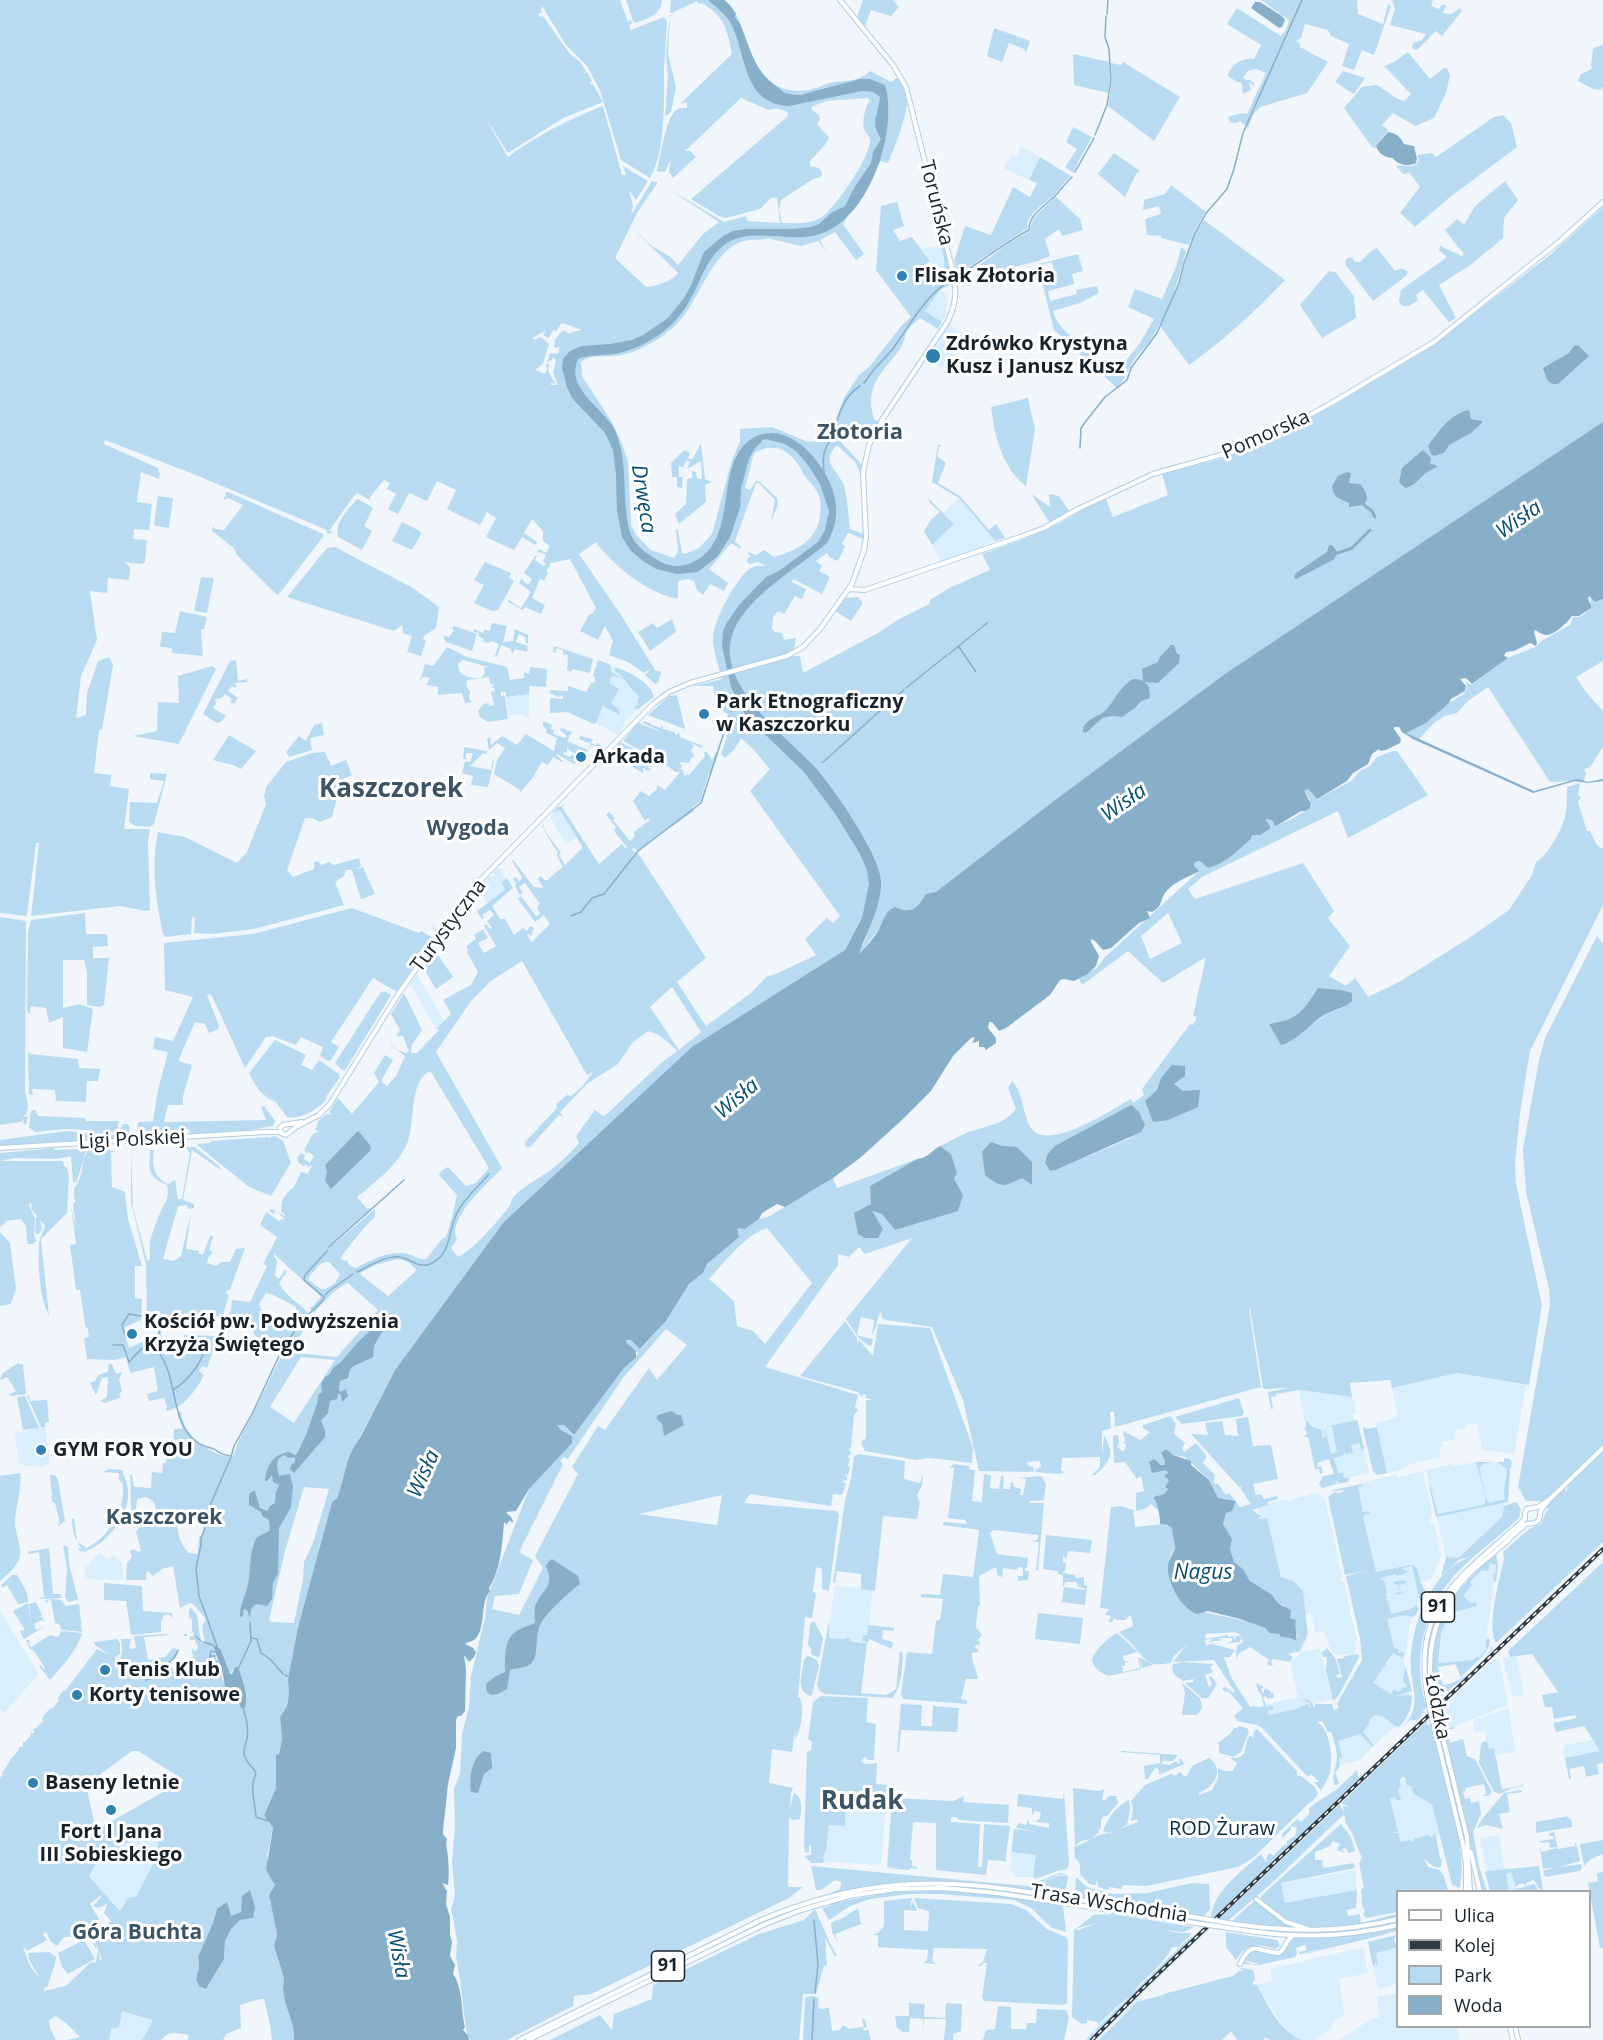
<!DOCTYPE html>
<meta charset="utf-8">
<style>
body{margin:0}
#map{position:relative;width:1603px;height:2040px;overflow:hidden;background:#f0f6fb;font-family:"Open Sans",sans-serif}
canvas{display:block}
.legend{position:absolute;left:1396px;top:1890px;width:195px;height:138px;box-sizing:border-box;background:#fff;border:2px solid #a2a7aa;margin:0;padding:8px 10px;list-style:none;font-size:18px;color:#17222a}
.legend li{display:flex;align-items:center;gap:12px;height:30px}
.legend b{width:30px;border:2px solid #a2a7aa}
</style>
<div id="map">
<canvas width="1603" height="2040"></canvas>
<ul class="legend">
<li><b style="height:8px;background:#fff"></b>Ulica</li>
<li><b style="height:8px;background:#303a42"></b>Kolej</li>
<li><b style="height:16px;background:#b9dbf2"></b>Park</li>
<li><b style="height:16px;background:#87afca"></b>Woda</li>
</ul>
</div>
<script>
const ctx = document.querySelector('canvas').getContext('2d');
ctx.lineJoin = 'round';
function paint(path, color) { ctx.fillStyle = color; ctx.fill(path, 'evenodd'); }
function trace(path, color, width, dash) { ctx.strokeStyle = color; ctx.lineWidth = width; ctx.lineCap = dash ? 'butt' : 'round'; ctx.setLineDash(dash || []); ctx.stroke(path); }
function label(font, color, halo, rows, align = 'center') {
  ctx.font = font + ' "Open Sans",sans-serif'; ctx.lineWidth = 6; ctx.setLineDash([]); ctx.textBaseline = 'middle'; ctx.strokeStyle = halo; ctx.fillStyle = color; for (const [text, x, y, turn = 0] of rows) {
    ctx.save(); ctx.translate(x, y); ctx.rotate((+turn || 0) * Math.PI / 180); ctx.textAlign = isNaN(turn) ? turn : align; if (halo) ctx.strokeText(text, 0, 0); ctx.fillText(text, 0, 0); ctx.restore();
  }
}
paint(new Path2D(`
 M1021,146L1040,157L1029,180L1004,169L1011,155L1016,157Z
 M943,245L949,271L944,273L942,277L922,249Z
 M940,290L948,296L946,317L942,322L925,311Z
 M949,324L963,334L949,372L926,359Z
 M959,498L995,541L941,562L932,545L954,524L943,512Z
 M612,666L632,675L653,694L625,722L619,735L595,723Z
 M529,694V716L524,717L523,714L509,716L506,697Z
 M558,810H560L577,837L566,844L550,817Z
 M497,868L500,869L512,889L489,906L478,888L490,876H492Z
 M417,974L444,1021L436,1029L410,984Z
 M1457,1373L1526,1385L1514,1454L1482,1450L1477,1423L1465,1425L1466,1429L1455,1431L1456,1439L1442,1442V1447H1439L1441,1457L1407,1465L1404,1469L1387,1473L1376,1423L1398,1417L1392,1388Z
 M1299,1390L1352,1397L1356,1413L1352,1414L1364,1448L1363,1453L1365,1455L1369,1473L1339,1480L1333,1456L1313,1463Z
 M45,1427L50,1463L44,1467L29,1466L19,1464L15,1433Z
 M1478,1462L1505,1463L1510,1471L1502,1517L1457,1558L1446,1557L1426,1470L1451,1464L1452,1466Z
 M1423,1471L1432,1514L1430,1520L1431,1524L1434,1523L1441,1556L1431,1579L1416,1583L1419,1601L1411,1619L1404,1662L1410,1698L1402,1720L1358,1761L1340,1765L1334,1739L1360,1703L1393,1650L1355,1485L1397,1474L1398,1477Z
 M1319,1492L1320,1496L1325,1499L1342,1576L1340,1579L1341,1581L1344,1582L1357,1641L1355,1642V1654L1335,1655L1330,1649L1325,1631L1315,1633L1311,1613L1305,1614L1280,1578L1257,1507L1282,1500L1287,1501Z
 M100,1552L109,1559L113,1555L122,1564L123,1580L84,1579L86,1567Z
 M1491,1560L1497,1563L1487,1632L1489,1648L1476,1661L1437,1665L1439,1642L1449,1612L1460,1593Z
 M835,1585L873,1590L867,1643L829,1638L828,1636Z
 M0,1611L39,1674L3,1714L0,1709Z
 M1320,1648L1332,1699L1256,1720L1249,1709L1298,1697L1290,1662L1302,1652Z
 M1517,1656L1524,1695L1514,1697L1512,1696L1510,1681H1508L1503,1658Z
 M1499,1659L1508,1705L1448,1729L1444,1706L1493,1660Z
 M1509,1708L1515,1752L1496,1755L1494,1748L1489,1750L1485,1731L1475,1733L1473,1720Z
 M1594,1740L1601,1751L1565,1758L1563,1749L1565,1745Z
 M1400,1777L1432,1802L1440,1835L1400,1846L1365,1823Z
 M846,1802L886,1806L881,1865L818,1861L816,1824Z
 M149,1831L160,1837L153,1864L136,1897L121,1911L89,1876L100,1857Z
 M1499,1835L1505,1869H1513L1517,1891H1509L1505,1870L1487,1871L1480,1841L1481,1838Z
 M1012,1852L1037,1855L1035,1877H1016L1010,1870Z
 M1355,1870L1357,1890L1285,1904L1281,1883Z
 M1202,1928L1210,1929L1140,1996L1141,2000L1104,2031L1107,2034L1102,2040H1084L1118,2005L1124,2004Z
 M1364,1947L1368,1973L1339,1979L1345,2015L1335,2020L1332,2026L1317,2040H1302L1296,2038L1285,2029L1257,1985L1272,1981L1270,1969Z
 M1397,1947V1984L1378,1989L1370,1954Z
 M134,1985L142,1989L153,2020L142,2040H109V2032L116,2027L113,2026L115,2005L121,2006Z
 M1397,1994L1398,2026L1457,2027L1459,2040H1339L1373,2018H1379L1377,1996Z`), '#d9effe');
paint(new Path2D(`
 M0,0H620L628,22L631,19L632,24L629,25L631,30L664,17L667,22C666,38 665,53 664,69C664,101 666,150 650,178L621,160L600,90L587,66L566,45L542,6L541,13L538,14L540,17L543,16L562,43L571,55L580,62L586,71L582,74L587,72L592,81L590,83L591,85L593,84L603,102L563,118L508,153L485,117L508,157C537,135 568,120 603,106L622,175H626L623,166L648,181L636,200L629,190L633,206L631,215L652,181L658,182L637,213L616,256V259L646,287C657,286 671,282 678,273L633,229L652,246L669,256L678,265L703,234L719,222L669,189L724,222L746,216L747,221L780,223L777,197L771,198L760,209L726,218L719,216L691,199L787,117L788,113C783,108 774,108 769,110L741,98L685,151H690L696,157L673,178L669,172L671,159L665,172L657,171C660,159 666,114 678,109C681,107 684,108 687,108V102L680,104L732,54C727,29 725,17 702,3L699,4L697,1L672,13L670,12L671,0H725C737,10 740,23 744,37C754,69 771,96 809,90C815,89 821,86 826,84C844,78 855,85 870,71L891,82L898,77C903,83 906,91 907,99C908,113 894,150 888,163L881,161L843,224L864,254L856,260L835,232L820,240L826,252L818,241L801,246L767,238V239C760,240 751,239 744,241C714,248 699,299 681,319C667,336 643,350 622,355C609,358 592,353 581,362L582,376L610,419L622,443L628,462L631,525L636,535L651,550L674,558L678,552L676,529L678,530L682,553L685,554L699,548L712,534L732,460L740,442V429L772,427L808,442L829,439L844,398L858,376L870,366L902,325L911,317L876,270L881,206L897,202L904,226L893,230L900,241L912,237L930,261L920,269L934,287C946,271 946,268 942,248H945L953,283L940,290L925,311L942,322L938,329L920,318C916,322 910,326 907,331C904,337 904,344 900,349C882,373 864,386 874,419L879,422L874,430L854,423L846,430L841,442L862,465L860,474L856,463L837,445C819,463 839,470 844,486C848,500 848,515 850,529L864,534V539L848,533L842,544L845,546L838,561L829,557L827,553L816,561L822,566L819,571L830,577L822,594L793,579L792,582L806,589L802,599L795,596L784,614L778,611L773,617L772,629L775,632L782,633L784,640L796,638L793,656H800L803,673L878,633L899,619L930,604V600L949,588L990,570L982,554L1027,538L1060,523L1105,497L1113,517L1168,495L1162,474L1228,457L1264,442L1334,405L1409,360L1449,333L1550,255L1603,207V504L921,962L885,916L878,930L857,957L867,935L848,944L845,950L503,1223L395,1370L359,1439C345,1455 345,1479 337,1498L332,1502L298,1627L288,1679L289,1695L287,1706L280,1717L282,1739L279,1754L276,1756V1788L264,1814L273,1828L267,1856L275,1885L269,1895L277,1934L274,1946L284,1978L283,1989L285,2002L293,2026L294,2040H272C271,2026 267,2012 264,1999H260L240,2005L241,2028L226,2034L223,2040H188V2035C177,2033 169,2030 161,2040H142L153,2020L122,2011L119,2027L111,2029L109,2040H67L80,2037L66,2023L56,2016L49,2020L50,2028L56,2040H0V1778L3,1774L1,1771L3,1772L10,1761V1759H11L18,1751L19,1747H23V1742H25L31,1735L30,1733H34L33,1729L36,1728L43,1721L42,1718L50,1708L52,1709L59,1700L58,1698L63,1691H65L97,1649L109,1655L95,1645L94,1642L117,1639L120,1643V1654L114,1658L120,1661L122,1651L121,1639H131L129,1647L132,1649L136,1648L134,1636L166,1634L168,1635L144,1637L148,1660L165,1657L174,1647L178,1652L175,1659L170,1661L173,1670L190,1668L193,1659L192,1648L195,1652L198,1647L195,1640H190L189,1637L194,1636L192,1631V1619L189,1618V1609L191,1608L197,1615L201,1643H205L202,1626L206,1619L193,1604L190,1603L180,1608L173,1566L162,1569L153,1576L147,1571L146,1580H126L127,1563L132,1557L130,1551L133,1549L139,1552L141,1550L136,1532L150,1513L156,1510L154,1502L147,1497L137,1499L136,1508L143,1522L137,1528L134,1526L132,1518L127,1515L128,1512L132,1511C129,1500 132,1488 130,1475H132L134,1487L151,1488L152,1472L162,1473L163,1463H166L167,1447L173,1448L174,1429H183L177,1413L181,1411C183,1433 200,1446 218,1454C223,1456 228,1456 232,1458L240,1438L252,1416L281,1356C271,1350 255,1341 253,1330L227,1321L231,1310L232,1300L250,1302L267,1266L263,1264L277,1237L260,1225L266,1212L279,1221L281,1219L283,1220L284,1218L276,1211L273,1214L269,1210L272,1209L287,1217L281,1211L282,1201L287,1193L294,1187L301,1172L309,1174L308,1172L312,1166L311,1165L308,1167L306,1164L303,1166L298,1162L297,1158L301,1153L305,1155L304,1159L310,1163L314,1156L308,1152L307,1154L304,1150L313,1134L320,1131L315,1130L319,1120L327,1114L332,1115L329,1112L338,1098L352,1114L379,1082L374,1073L385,1055L393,1060L382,1079V1082L387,1086L396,1076L405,1056L391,1046L392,1043V1046L397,1050L406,1053L409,1051L403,1036H396L400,1030L391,1014L404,993L422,1030L412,1045L411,1053H417L439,1030L436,1029L451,1014L443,1000L471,985L478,972L467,952L468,950L466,946L476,939L474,935L483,929L488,938L478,943L484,953L496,946L484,926L486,924L490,929L492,928L487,921L494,915L490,910L482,915L484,918L482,919L477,911L505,890L502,882L507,878L513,888L492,906L500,919H505L514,935L523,928L527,931L530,926L534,928L531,936L529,934L527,935L532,942L550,924L544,915L535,922L518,899L521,896L536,916L540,914L537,907L540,904L525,883L519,887L523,893L520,895L515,886L516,884L513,879L516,877L519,882L522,877L512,861L513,860L534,887L543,888L538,878L541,876L546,881L563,867L557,856L558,851L556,850L542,827L544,823L543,828L561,853L559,855L565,865L582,848V846L560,810L551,814L558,807L565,805L562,807L565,812L599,864L622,844L626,849L627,847L614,831L616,827L606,815L609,812L615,818L613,820L630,841L635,836L634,832L650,820L648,818L645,821L633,801L641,791L649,796L657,789V785L665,790L680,772H675L664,763V760L662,762L623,741L638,723L662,732L643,723V721L650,723L652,725L661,728L662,724L663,729L674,732L676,735L679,732L680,737L703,746L702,748L689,742L694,746L691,751L695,756L691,758L689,763L680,762L682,768H677L682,769L685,777L687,774L689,775L705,756L704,753L706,751L712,760L716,752L718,754L711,773H709L700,802L692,808L694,811L637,851L634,847L632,849L635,853L631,858L638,853L706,958L677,982L706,1026L751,993L766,977L778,973L816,955L805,939L827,918L833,923L840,916L750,791L770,769L754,750L741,738L734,750L725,758L721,754L728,734L722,732L728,714L716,707L713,686H692L722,679C719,666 712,650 713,637C714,620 735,581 748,570C752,566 760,565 766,566L758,562L749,564L746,560L751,556L748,554L749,552L756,555L764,550L774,557C797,551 820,538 820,513C821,507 821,500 818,494C816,488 809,482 805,476C799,465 790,450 776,448C768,447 761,449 754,453L745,488L750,490L756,481L760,482L777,498L778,505L771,521L775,500L759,483H756L735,541L741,547V549L731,543L709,569L728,583L724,591L710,584L703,595L697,590L694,581L688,579L678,581V599C649,594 613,566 596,542L579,554L623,618L655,670L661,672L658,683L655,684L645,675L651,668L644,673L630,663L609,655L613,641L605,626L598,640L580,631L589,615L592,614L596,608L570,559L551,563L546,572L548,573L544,581L540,579L532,598L545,605L541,614L525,607L523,610L508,602L509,600L521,608L531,592L519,583L522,578L523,581L528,585L532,579L524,573L535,556H537L535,560L544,566L546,564L543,561L546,555L540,552L537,553L539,549L546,553L550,546L543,541V531L532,519L524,533L537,542L535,545L522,537L514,550L486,537L496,518L487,512L480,525L447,509L456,490L437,481L427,501L409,493L398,514L388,509L396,494L387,489L390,483L384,480L370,497V500L357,493L353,497L329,531L333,532L330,534L326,532L327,530L191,473L105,440L104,444L158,468L160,474L159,479L141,472L137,502L152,504L149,530L134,529L133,539L147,540L145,562L142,564L124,562L130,567L129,580L108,578L107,593L90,591L97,640L81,676L76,718L86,715L87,693L98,661L109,657L113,665L102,730H99L94,773L111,775L110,786L129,789L124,829H150L148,840L150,910L145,911L120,906L31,916L39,843H36L27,916L0,913ZM868,98L870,100C865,108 861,122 865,131C867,134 869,136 870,139C872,155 835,208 822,217C809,225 796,223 782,223L779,210L781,200L813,179L821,177L822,173L819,168L810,166V161L824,146L829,138L817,124L820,119L819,115L812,110L811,107L826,101ZM562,323L582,330L572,332L570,334L563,330L555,339L554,347L557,348L560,346L558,354L550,353L547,362L552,360L553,357L556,361L553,373L558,385H551V383H553L556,385L548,371L549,363L546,365L547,370L545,374L535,370L543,364L549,344L541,337L534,340L533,338L546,330L543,335L549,338L553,330L556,331ZM522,961L587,1075L593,1072L581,1088L571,1096L567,1095L556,1104L557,1108L525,1142L526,1147H530L559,1115L563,1117L560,1112L588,1083L618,1064L633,1042L648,1031C660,1034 670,1043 677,1051L661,1063L608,1113L603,1116L595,1110L576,1136L579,1143C568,1156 555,1168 540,1177C531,1183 522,1188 514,1196C511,1200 511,1205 508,1208C498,1221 472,1251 458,1257L451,1248L457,1239C447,1218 488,1183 502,1168L436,1052L471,1001L491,981ZM672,987L701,1032L679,1050L650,1007ZM428,1072H431L489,1168L476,1183L466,1186L448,1167L442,1170L439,1175L457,1195C454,1209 451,1223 446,1237L442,1239L426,1259C417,1260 411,1253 403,1253C385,1252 371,1260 356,1268L350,1266L347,1261L342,1260L341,1257C352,1243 362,1229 375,1217V1209L333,1245V1243L372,1208L367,1209L357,1197C375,1182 395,1168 406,1146C416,1127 408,1084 428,1072ZM274,1254L320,1296V1298L310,1309L314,1313C323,1303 335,1288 348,1283L378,1310L337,1357L296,1353L295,1345L311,1317C303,1304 286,1298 279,1283L287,1271L285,1270L279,1279L275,1276L277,1260L274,1257ZM398,1259L408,1262L416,1269L415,1272L388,1296L361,1275L360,1273L375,1265ZM325,1262H329L340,1274L335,1283L325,1289H321L309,1280V1277L319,1265ZM266,1293L271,1294L295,1306L297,1312L293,1322C283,1323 274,1316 263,1315L259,1304ZM301,1357L335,1360L294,1423L270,1407ZM304,1487L329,1489L313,1543L304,1562L303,1579L294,1623L272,1622L269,1620L285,1551ZM193,1512H206L203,1531L199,1538L198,1554L189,1553C181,1545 174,1529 180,1518ZM217,1646L221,1650L230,1674L235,1667C243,1675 248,1692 246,1704L241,1708L235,1694L222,1679V1670L217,1660L213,1647ZM132,1751H138L184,1780L96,1830L87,1790V1784ZM149,1831L160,1837L153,1864L136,1897L128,1898L120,1911L89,1876L100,1857ZM100,1896L101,1897L93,1906L98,1908L107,1904L104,1913L111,1921L92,1936L97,1947L90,1938L96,1949L97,1947L102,1960H100L98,1950L96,1962L90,1963L66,1986L44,1991V1988L48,1986C50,1976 55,1968 56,1957L49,1952L28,1953L29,1960L40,1978C31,1970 26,1958 23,1945L27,1951L47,1940L43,1934L46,1932L51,1942L57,1946L64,1937L87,1936L81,1924L89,1935L103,1926L90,1904ZM242,1896L240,1920L231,1929L225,1941L224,1959L206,1989L196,1979L199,1966L198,1957L213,1923L217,1909L231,1916L241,1912Z
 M626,0H662C661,15 648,18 636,23L633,21Z
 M863,0H893L899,7L891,16L871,10L865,26L857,17Z
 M1261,0H1357L1358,14L1383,24L1388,4L1391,6L1374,55L1362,50L1354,70L1342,66L1349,44L1331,36L1328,30L1305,24L1301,38L1296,41L1300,44V47L1328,62L1307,93L1260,107L1253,115L1248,128L1240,121L1236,123L1230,122L1228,117L1241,113L1247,114L1266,73L1256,69L1248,71L1243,78L1246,80H1250L1254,83V86L1249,82L1251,90L1243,94L1241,82H1237L1228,76C1230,64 1243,57 1254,59L1261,45L1227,24L1237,8L1281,36L1286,30L1289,20Z
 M1392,0H1433L1431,6L1439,9L1442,5H1446L1443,13L1452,14L1460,8L1462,11L1442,36L1436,31L1417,50L1412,48L1413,43L1422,40L1426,34L1390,25L1395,9Z
 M670,15H672L670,17L668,54L676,87L671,112L665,117L668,78L666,54Z
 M994,28L1030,41L1026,53L1024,49L1009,43L1002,62L987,56Z
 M1603,45V87L1601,90L1593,89L1578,81L1581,74L1592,69L1591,65L1593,48Z
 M1408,52L1430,79L1444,68H1447L1450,75L1446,93L1434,118L1415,126L1393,113L1382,125L1388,130L1375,148L1372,147L1344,108L1362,87L1377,85L1398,99L1404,101L1411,94L1384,66L1394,62Z
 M1073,54L1109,62L1110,80L1108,93L1074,85Z
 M1123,62L1180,97L1154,141L1108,106L1112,80L1111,63L1121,65Z
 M1343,71L1365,78L1354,94L1335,82Z
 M1503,115L1511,123L1517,147L1450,197L1415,227L1400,213L1420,187L1410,173L1403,174L1396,166C1404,163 1415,172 1419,159L1417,155L1432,153L1436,157L1494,117Z
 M1073,127L1092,137L1079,160L1074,173L1065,167L1077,149L1066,142Z
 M1114,153L1140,171L1136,174L1125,197L1098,174Z
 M1040,157L1071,176C1064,181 1060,189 1054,195C1044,204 1026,214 1027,229C1003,242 982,260 958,274L954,261L965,226L991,235L1013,187L1030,197L1037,183L1029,180Z
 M1505,181L1518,200L1504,218L1503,238L1472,264L1439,285L1456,318L1449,322L1423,290L1416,295L1418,300L1409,306H1402L1399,302L1401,290L1447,257L1439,250L1440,246L1462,256L1464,253L1458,247L1445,230L1457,219L1464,225L1475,206Z
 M1171,185L1206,212L1195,230L1189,245L1161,238V236L1147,235L1145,219L1161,214L1159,206L1143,210L1144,200L1165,194Z
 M1056,197L1080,219L1083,230L1062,236L1059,229L1045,239L1050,256L1038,261L1002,270L993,278L981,264L1010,242L1030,231C1030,216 1046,207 1056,197Z
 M1204,220L1285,280C1255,312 1225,339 1189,365L1160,326L1179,283L1193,237Z
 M1181,247L1186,251C1179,279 1170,309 1154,334C1149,344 1140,351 1134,360C1128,369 1125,379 1117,388L1054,330L1041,278L1044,277L1045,281L1056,278L1052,262L1044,264L1042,268L1043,274H1041L1038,264L1078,254L1083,271L1072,274L1074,284L1048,291L1050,301L1077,294L1076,290L1097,286L1099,293L1080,303L1053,311C1056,325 1067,332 1076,342L1082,341L1094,353L1092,356L1103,365L1124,363L1140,343L1154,319L1128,307L1135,289L1162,299L1177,264Z
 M1377,248L1395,271L1402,268L1408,272L1406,276L1373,301L1345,264L1346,259L1352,257L1355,262H1360L1371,251Z
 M1329,271L1335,272L1354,296L1356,318L1322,338L1300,305Z
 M1028,398L1035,429L1026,486C1003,470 994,434 991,407Z
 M701,443L705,479L712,482L705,485L706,502L679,524L675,514L686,504L687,479L692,478V471L696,472L697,478L702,479L701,461L687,469L690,462L687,460L683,467L679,466V477H683L682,488L677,487V477H672L671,463L684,450L690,453L688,458L692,460Z
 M938,444L941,446L939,447L937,456L946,463L938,483L960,496L989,530L996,524L1005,538L995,541L959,498L932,482Z
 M226,492H228L323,534V537L279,594L277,595L237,555L234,548L212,531L213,526L215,529L224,530L243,505L228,498L224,500V497L227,496L225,495Z
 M1031,494L1050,507L1049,494L1059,496L1069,511L1050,523Z
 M158,496L173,498L169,528L156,526L154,524Z
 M358,499L373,508L364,526L372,531L362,550L338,537C335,522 347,511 356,500Z
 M929,499L954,524L932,545L924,531L931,520L940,512L929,502Z
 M402,522L420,531L421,534L412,550L392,541Z
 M335,547L413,588L439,607L436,628L424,636L423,639L426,641L421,656L407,652L412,636L403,633L402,625L394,631L287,597L327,548Z
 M485,562L511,573L509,578L514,581L498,610L492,611L474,603L484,585L474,580Z
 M201,577L214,578L207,613L194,611Z
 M858,597L863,603L851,621L835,611L844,598Z
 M1590,598L1596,602L1603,599V661L1576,677L1585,691L1603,711V747L1590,767L1584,769L1586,773L1584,781L1550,782L1488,687L1468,701L1457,713L1445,716L1434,723L1419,739L1405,733L1426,723L1447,704L1464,694L1467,688L1466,681L1471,685L1473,684L1508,658L1535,647L1543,640L1570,625L1573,617C1582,618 1585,614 1591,607Z
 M180,611L207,617L204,629H201L203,656L172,653V648L160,647L162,632L175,633Z
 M672,619L676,632L650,651L638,632L653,623L657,628Z
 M492,623L507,626L503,642L513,641L515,629L528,635V644L526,643L525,637L519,634L516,642L528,646L527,652L515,649L512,654L511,649L501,645L497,657L495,656L499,644L490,641L489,643L483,642L484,639L478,636L479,633L473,632L474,629L483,633L484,630L490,631Z
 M454,626L477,634L472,651L446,642L443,636L449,637L454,630L452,628Z
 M554,646L593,659L590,673L572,669L571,672L567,670L568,655L563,654V650L557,648L555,653L553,652Z
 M447,647L467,657L507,667L510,680L524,678V672L529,674L530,667L547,669L546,687L529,686V694L506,697V692H501V697L503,696L502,693L505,697L508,719L488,722L480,717L478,711L484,704L489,703V706L494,705L491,692L495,691L494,688H492L494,684H490L489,677L467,680L466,686L470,691L469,699L472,702L465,703L462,693L438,695V687L426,685L430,678L423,677L420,681L425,664L433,666ZM463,660L489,667H484L485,673L481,678C471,679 457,676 458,664Z
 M236,660L238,681L247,679V682L234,683L237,686L235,688L232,686L228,691L238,698L234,704L230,702L232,699L225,694L222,698L215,699L216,704L213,708L226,716L221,722L217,723L203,714L230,661Z
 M598,660L611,665V672L621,678L612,676L609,683L619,689L611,703L619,709L620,715L603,706L596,723L594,724L567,712L550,713V698L563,699V695L559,697L550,693V690L568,691V686L586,692L591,683L595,682V677L593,676Z
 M212,666L216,669L179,744L133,736L157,731L158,702L179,703L178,676Z
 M615,667C629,672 651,682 654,697L638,709L634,707L639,704L637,702L639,696C628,687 626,679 615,671Z
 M677,695L685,729L648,715L669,696Z
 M543,721L552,725L551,729L554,730L553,734L565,738L567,736L560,730L561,728L572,732L567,741L588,750L591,744L579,739L580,736L593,739L591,743L596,745L597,743L604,747L601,752L599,751L601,748L592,745L587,752L578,749L575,754L567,748V753L564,752L563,754L569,757L572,754L575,757L573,760L576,763L574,764L557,754L556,755L563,761L562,762L553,757L548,765L542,762L534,775L536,777L534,776L519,794L520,790L494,774L497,760L505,748L497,743L489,750L487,738L490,737L491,745L502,736L517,745L526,734L554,751L557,738L546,733L547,730L543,725Z
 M322,723L324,735L310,738L312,750L289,757L286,752L299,736L306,741L314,725Z
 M229,735L256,751L241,769L233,765L213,760Z
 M620,742L656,760L653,766H648L649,769H652L647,771L643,767V773L612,755V752Z
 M464,747L487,751V754L483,753L470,766L491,770L493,760L494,761L488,787L471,785L473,776L462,773L465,761L470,762L473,753H466V759H463Z
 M1393,751H1397L1428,795L1348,838L1338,811L1202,877L1188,889L1195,899L1303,863L1334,911L1328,918L1350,946L1329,976L1346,986L1355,978L1368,997L1399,982L1469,938L1509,910L1532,875L1536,862C1547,857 1562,829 1565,817C1567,807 1567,797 1567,787L1580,783L1578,795L1581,797L1578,802L1587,831H1590L1597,845L1603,849V905L1530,1051L1520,1113L1515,1164L1516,1184L1542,1305L1529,1385L1457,1373L1392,1388L1390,1380L1350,1383L1352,1397L1299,1390L1276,1394V1396L1271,1397L1273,1409H1271L1268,1392L1289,1388L1266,1389L1263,1388L1250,1308L1249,1309L1261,1387L1115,1427L1114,1412H1110L1111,1428L1102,1431V1456L1104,1435C1114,1453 1113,1460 1095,1475H1087H1092L1100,1467V1457L1062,1458L1061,1471L1066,1472L1059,1474L1036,1472L1035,1470L1041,1467L1040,1461L1027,1462L1028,1465L1034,1468L1033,1472L979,1471L963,1400L932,1327L887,1320L882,1318L881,1312C876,1319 877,1329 872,1335L874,1320L861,1317L857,1334L859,1336L873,1339L872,1345L869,1346L858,1337L846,1319L912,1238L865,1254L859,1247L849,1257L838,1254V1265L765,1367L858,1395L855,1407L858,1410L854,1415L851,1448L848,1449L851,1452L850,1455L847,1456L850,1459L848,1466L850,1468L848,1475L844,1474L847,1477V1480L842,1481L846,1484L842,1495L833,1494L831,1506L750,1494L744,1503L836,1511L839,1514L829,1591L822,1589V1569L816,1567L813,1592L816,1593L812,1618L805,1617L798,1697L800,1698C805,1711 801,1729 795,1740L796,1732H795L792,1752L772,1749L769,1783L793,1788L791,1793L790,1808L794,1793C803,1797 802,1810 800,1819L792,1820L789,1817L788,1887H803L789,1898L591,1994L574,1996L573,2006L507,2040H470L466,2030L460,1979L456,1956L457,1941L454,1923L451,1910L455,1895L452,1862L455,1827L454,1789L460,1773L462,1734L469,1707L471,1676L485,1618L487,1598L529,1489L572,1436L561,1430L557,1425H564L573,1435L576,1432L624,1368L634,1360L638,1353L626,1342V1339L631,1340L641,1349L666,1321L689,1284L703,1273L707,1264L718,1255L738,1227L745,1229L759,1219L768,1217L833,1178L837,1188L917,1159L870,1186L872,1204L854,1213L877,1238L882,1230L871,1211L882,1214L954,1179L951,1154L940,1146C949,1142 957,1137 966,1133C984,1126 1003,1126 1016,1109L1008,1088L1012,1081C1024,1093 1022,1114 1031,1128C1048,1153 1112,1109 1131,1099L1133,1103L1144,1095L1142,1089L1190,1024L1193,1025L1197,1017L1193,1016L1206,957L1163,983L1128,951L1082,985L1079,979L1097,968L1104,958L1198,872L1194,866L1195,862L1200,861L1208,868C1226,864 1238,850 1251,839L1252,835H1262L1270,829V826L1264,819L1272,820L1275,826L1278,825C1285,823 1308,810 1312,806L1308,797L1303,791L1308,789L1317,799L1351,781L1360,771L1370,766L1377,757ZM1168,913L1182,943L1150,959L1141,936ZM1318,988L1345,1007L1329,1012L1288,1043L1270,1024C1299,1019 1302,1012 1318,988ZM1133,1137L1056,1170L1050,1171L1045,1163L1047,1155ZM767,1228L812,1283L765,1344L753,1331L737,1326L734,1301L709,1279C724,1263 746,1234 767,1228ZM666,1329L687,1345L657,1380L649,1368L605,1430L598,1426L572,1467L578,1474L535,1556L543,1568L519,1615L492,1609L495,1596L519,1594L533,1560L519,1552L563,1464L560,1461L564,1457L568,1459L623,1378ZM722,1495L717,1525L639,1514Z
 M325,752L331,766L346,760L352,775L343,779L346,788L339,790L332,817L320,822L312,818H305L287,870L293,877L314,869V862L318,861L321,865L329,862L334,865L359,858L361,866L356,869L363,867L375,894L361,899L352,870H346L344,876L335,882L344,905L254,929L212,934L194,933L195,918L192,917L191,934L166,937L163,934C156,902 151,864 158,832L185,837L237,863L247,852L266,804L264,796L266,787L286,762L312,753Z
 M150,773L167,774L154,824L150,827L136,826L129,822L130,802L157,803L164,781L150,779Z
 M352,908L419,933L421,931L433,938L436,933L430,919L437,932L436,933L418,954L416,963L397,992L373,978L331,1042L339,1047L331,1060L328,1061L320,1056L323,1047L301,1037L296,1045L272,1036L266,1037L245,1068L211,994L207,995L219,1026L218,1029L209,1033L205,1024L195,1022L179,1059V1061L192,1065L183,1096V1105H168L164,1122L266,1120L261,1107L264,1106L275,1121L273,1126L237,1132L194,1134H191L188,1129H185L182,1134L177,1135L136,1137L138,1122L161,1121H153L158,1090L168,1052L153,1049L155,1037L173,1041L193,997L165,990L164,943L253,934Z
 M85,913L86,934H107L108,946L93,947V958H109L104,1005L99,1007L87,1005V972L84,960H63V1008L79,1004L93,1009L87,1052L63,1048V1017L49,1023L46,1008L31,1006L30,1015L27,1011L28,932L31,920Z
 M0,917L26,921L25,1092L28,1104L27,1113L24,1116L25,1117L28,1116L26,1125L23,1123L24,1118L21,1122L0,1125Z
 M1597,936L1603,944V1445L1542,1503L1540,1501H1526L1518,1487L1550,1305L1549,1289L1526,1192L1523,1149L1539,1060L1545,1038Z
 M434,949L453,977L436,989L422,966L417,972Z
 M384,991L391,995L346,1069L342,1070L335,1063L380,993Z
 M275,1040L306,1055L301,1065L312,1070L319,1060L339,1074L340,1077L326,1097L327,1098C320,1109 300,1120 287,1117L276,1102L262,1091L276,1103C261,1095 256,1087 249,1073Z
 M30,1051V1054L78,1059L79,1068L100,1069L98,1081H87L86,1102L56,1101L55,1090L32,1089L33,1095L29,1094L28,1054Z
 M35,1110L38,1116L85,1118L86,1121H119L117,1131L98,1135L88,1130L65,1129L35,1132L29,1128L31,1111Z
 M123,1124H127L130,1127L128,1138L0,1146V1140L66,1131L88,1133L97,1137L110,1136L119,1132Z
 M275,1136L283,1141L291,1163L271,1196L249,1187L197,1145L198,1144L210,1143L211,1141L269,1137V1139L271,1137Z
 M92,1146L85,1154L77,1181L73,1183L71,1156L56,1159L15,1158L1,1161H63L64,1166L67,1168L69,1177L67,1213L41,1239L49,1316C39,1295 38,1269 39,1243C40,1236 44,1232 45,1225L40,1220L42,1229L39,1234H35L36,1217H38L32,1210L31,1203L29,1204L35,1219L34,1234L36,1241L33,1244H28L27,1242L26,1226L21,1219L7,1221L0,1227V1153L54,1148L55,1150L80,1149L78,1147Z
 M97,1146L116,1152H111L112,1187L125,1192L128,1219L142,1266H135V1298L142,1299L141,1320L123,1328L129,1348L150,1338L151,1339L158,1333L157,1329L159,1328L158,1324L147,1318L146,1265L131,1202V1151L133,1208L147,1260L149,1261C152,1253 148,1248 150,1241C152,1234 157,1220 160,1213C165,1202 170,1198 167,1185C147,1176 149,1170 150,1150H154C152,1165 153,1177 168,1184L175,1180L178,1199H182L190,1153L185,1147H195L219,1166L221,1170L192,1150L183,1200L194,1204V1208L188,1209L187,1205L178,1206L163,1259L174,1261L181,1256L191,1213L186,1249L199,1251V1254L203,1255L210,1236H213L209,1250L213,1252L208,1258L207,1263L216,1266L221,1262H230L236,1249L245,1248L230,1290H227L226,1294L229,1295L222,1318H218V1316L209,1315L208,1317C198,1316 187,1311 178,1316L177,1310H173L172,1319L162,1325L160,1345L165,1355L180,1354L181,1356V1347H184V1335L217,1336L215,1345L207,1368L202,1366L199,1371L204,1375C196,1390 184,1408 166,1411L167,1406L164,1398L149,1401L147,1394L158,1391L154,1367L130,1373L126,1357L115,1360L87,1359L84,1338L89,1337L88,1329L85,1326L80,1290H76L70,1245L76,1244L71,1206L76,1228L73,1204L76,1201L74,1198V1189L80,1178L84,1158L88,1151Z
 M0,1232L10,1243L16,1289L11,1304L0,1306Z
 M845,1321L857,1338V1345L859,1340L873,1356L878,1324L930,1328L973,1448L972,1463L940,1459L928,1458L916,1460L865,1451L861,1443H863L861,1441L866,1439V1400H873L866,1398L865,1394H863V1397L858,1392L800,1376Z
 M18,1363L23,1365L26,1394L10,1396L9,1393L11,1394L16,1391L7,1377L1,1380L0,1379L3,1373Z
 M109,1364H112L116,1374L122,1372L119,1380L122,1391L119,1394L121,1397L105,1403L100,1401L107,1397L108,1377L102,1378L96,1395L90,1383L95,1381L98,1375L108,1372Z
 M29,1395L30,1401L47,1400L49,1422L45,1423V1427H41L27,1396Z
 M25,1396L39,1428L23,1430L17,1397Z
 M1239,1398L1244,1413L1242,1416L1182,1424L1175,1417Z
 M1171,1416L1176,1424L1174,1434L1185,1443L1182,1448L1184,1452L1196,1443L1207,1456L1203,1463L1215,1475L1214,1483L1218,1484L1225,1494H1230L1240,1507L1251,1504L1240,1488L1243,1486L1239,1487L1191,1434L1208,1435L1205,1423L1222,1421L1225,1435L1238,1436L1236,1419L1248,1417L1253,1446L1271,1445L1278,1479L1253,1484L1256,1495L1261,1494L1264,1499L1277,1496L1278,1499L1268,1502V1505L1252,1510L1261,1516L1258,1519L1267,1518L1281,1577L1293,1581L1303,1591L1308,1634L1300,1651L1288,1654L1293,1657L1290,1662L1273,1659L1271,1662L1273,1665L1271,1666L1267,1664L1269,1660L1250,1647L1238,1654L1237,1660L1236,1654L1237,1646L1243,1642C1241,1628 1229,1633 1220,1633C1214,1634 1210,1633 1205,1634L1206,1639L1228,1635V1637L1234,1636L1235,1641L1236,1636H1240L1242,1638L1239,1643L1238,1642L1226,1644L1232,1641V1638H1217L1223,1640L1208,1642L1213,1639L1205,1640L1206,1645L1212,1644L1235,1650L1230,1657H1224L1231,1677L1250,1707L1256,1706L1259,1708L1264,1706L1261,1694L1258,1691L1256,1683L1264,1687L1261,1689L1263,1694L1265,1688L1270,1691L1272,1694L1274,1692L1273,1698H1269L1268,1699L1265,1696L1263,1698L1265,1702L1268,1701L1265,1702L1266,1707L1273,1706L1274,1709L1268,1711L1269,1715L1296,1709L1308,1704L1311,1709L1309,1702L1306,1703L1305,1700L1300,1701L1304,1699L1310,1701L1315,1708V1704H1332L1334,1710L1339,1708L1337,1704L1362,1660L1360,1639L1346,1576L1369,1570L1345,1575L1328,1497L1336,1491L1338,1494L1346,1490L1328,1491L1362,1484L1364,1490L1361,1486L1358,1487L1363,1512L1369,1511L1370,1513L1363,1516L1376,1572L1410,1565H1414C1421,1573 1419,1584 1426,1591L1423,1600L1420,1602L1412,1566L1401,1569L1408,1571L1409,1572L1397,1576L1398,1581L1405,1580L1406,1583L1399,1585L1401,1593L1412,1590L1396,1595L1395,1593L1400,1592L1398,1585L1394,1584V1582L1398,1581L1396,1574L1381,1578V1581L1384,1580L1387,1593L1385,1595L1388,1598L1386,1599L1389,1602L1386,1603L1389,1604L1391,1614L1411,1609L1416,1605L1419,1609L1414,1617L1405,1615L1387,1619L1394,1648L1398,1649V1653L1403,1652L1404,1654L1402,1658L1393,1653L1373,1683L1391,1694L1394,1689L1399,1692L1403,1687L1406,1688L1407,1686L1403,1681L1405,1667L1406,1668L1412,1691L1395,1696L1412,1695C1412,1708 1408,1718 1398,1728L1396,1726L1392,1730L1395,1726C1389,1720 1382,1715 1374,1715L1369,1720L1370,1723L1363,1732L1374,1746L1373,1747L1360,1734L1338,1741L1342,1757L1339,1758L1340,1766L1335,1773L1339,1783L1337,1786L1334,1784C1332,1773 1336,1767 1337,1758C1337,1750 1334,1739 1331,1732H1328L1322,1721L1317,1722C1331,1730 1333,1758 1330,1773C1328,1779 1324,1785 1321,1791L1314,1782H1319L1311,1774L1308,1777L1261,1727L1257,1725L1237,1721L1234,1716L1243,1708L1228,1691L1225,1692L1222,1689L1225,1687L1234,1693L1235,1692L1214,1660L1173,1662L1187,1644L1174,1656L1171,1663C1151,1666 1149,1665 1137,1650C1132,1643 1125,1638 1119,1632L1133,1626L1131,1615L1125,1620H1116L1114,1618L1112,1622H1108L1111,1616L1105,1615L1109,1609L1100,1608L1111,1507L1121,1506L1133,1510L1135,1527L1163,1524L1172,1528L1175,1546L1169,1559L1204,1612L1249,1622L1279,1634L1281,1637L1290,1638L1295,1641L1298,1636L1294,1627L1296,1620L1290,1618L1284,1605L1279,1604L1271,1594L1250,1581L1243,1569L1234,1562L1230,1549L1231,1539L1223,1524L1226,1513L1236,1502L1218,1498L1209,1480L1185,1457L1173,1455L1165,1460L1164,1465L1151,1461L1167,1470L1169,1480L1165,1487L1168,1489L1164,1494L1153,1497L1160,1512L1151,1504L1145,1509L1136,1511V1493L1144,1491L1141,1476L1137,1479L1125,1462L1114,1463L1113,1436L1118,1435L1119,1443L1117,1447L1124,1452L1126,1444L1123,1443L1125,1441L1123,1431L1141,1440L1150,1432L1143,1428V1425Z
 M1306,1420L1311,1426L1322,1430V1438L1327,1436L1323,1430L1326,1432L1331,1454L1337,1452L1332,1427L1330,1426L1357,1420L1364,1448L1362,1451L1359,1443L1351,1445L1353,1453L1345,1454L1344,1448V1455L1334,1458L1338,1473H1343L1344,1478H1349L1348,1482L1339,1484L1335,1479L1337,1484L1322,1488L1319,1484L1323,1476L1334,1474L1329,1459L1317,1463L1318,1467L1321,1466L1323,1473L1320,1474L1319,1469H1315L1309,1439L1307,1437H1304L1307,1433L1304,1428L1306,1427Z
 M1365,1427L1366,1429L1377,1427L1387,1473L1377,1475L1373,1471L1364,1434L1363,1428Z
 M1603,1451V1542L1496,1643C1486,1626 1500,1578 1504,1559L1503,1552L1529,1529L1541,1524L1546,1512L1552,1506L1548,1509L1545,1507L1565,1488L1566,1492C1570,1477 1591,1463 1603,1451Z
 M858,1454L905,1461L904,1479L920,1483L923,1473L922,1486L917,1495L920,1503L917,1519L883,1516L875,1591L861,1589V1574L837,1571L835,1583H833L845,1501L851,1478L854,1457Z
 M1504,1458L1510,1459L1512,1463L1510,1470L1505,1462L1510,1471L1508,1502L1436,1517L1427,1476L1430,1487L1433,1488L1431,1489L1438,1514L1482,1505L1485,1503L1486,1498L1476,1462H1494L1483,1464L1479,1467L1487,1501L1490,1503L1505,1499C1502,1489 1507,1480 1507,1469L1497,1462H1504Z
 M953,1464L969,1466L970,1470H975L972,1501L982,1502L984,1474L991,1475L990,1488L999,1489L1001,1476H1004L1003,1489H1010L1011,1482L1013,1483L1014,1487L1021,1489L1020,1495H1023L1026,1479L1019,1478L1041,1476L1046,1484L1044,1500L1030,1501V1503H1044L1038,1570H1036L1039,1542H1032L1038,1539V1535L993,1530L990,1533L997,1554L1028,1558L1027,1568H1025V1571H1029L1028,1580L1018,1581V1576H1023V1568L1018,1567L1017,1570L1003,1568L1002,1577L998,1576L996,1567L979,1576L980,1606H978L976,1627L982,1635L977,1641H980L979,1645H976L975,1648L978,1649V1652L972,1653C971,1661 977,1671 978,1679H966L961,1699L967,1700V1704L903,1699L901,1694L907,1652L932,1654L936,1621L940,1620L943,1599L921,1597V1594L940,1595L943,1574L973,1577L979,1530L943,1525V1522L967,1524L965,1520L948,1518L954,1468H950Z
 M109,1469L123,1470C123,1476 126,1479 127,1484C134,1511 109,1543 84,1552L82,1550L81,1552L78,1548L82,1549C75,1541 72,1530 72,1519L74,1518L77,1542L87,1548C110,1536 125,1510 123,1484L119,1480V1473L103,1472Z
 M20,1473C23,1484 15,1509 15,1524C16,1535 21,1544 20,1556C19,1565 7,1575 0,1581V1476Z
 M48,1475H55L58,1480L65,1521L58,1526V1524L60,1523L55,1503H53L51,1496H52L50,1476Z
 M1516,1502L1521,1509L1519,1518C1497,1539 1472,1555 1452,1578C1422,1614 1412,1664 1427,1708L1422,1710L1426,1713H1423L1415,1724L1417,1719L1413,1721L1411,1719L1403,1728C1422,1705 1412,1693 1411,1668C1409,1629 1431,1568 1471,1557L1460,1559L1441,1576L1446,1558L1443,1548L1446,1557L1458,1558L1502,1517L1504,1506Z
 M1046,1535L1092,1540L1090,1553L1068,1551L1066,1559L1063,1556V1563H1066L1065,1571H1063V1573L1075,1575L1076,1578L1084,1577V1585L1087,1586L1085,1605L1062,1602L1064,1587L1085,1590V1588L1078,1587L1077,1582H1065L1064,1587L1063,1586V1575L1058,1574V1571L1043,1569Z
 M63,1545L68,1547L69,1564L78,1599L70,1602L67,1601L65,1597L67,1569Z
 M49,1548L53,1594H60L62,1598L40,1599V1596L41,1598L44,1597L39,1552L29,1554L27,1552Z
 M1496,1555L1498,1565L1496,1581L1494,1582L1493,1574H1495L1496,1565L1490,1563L1488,1571L1482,1570L1470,1582L1472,1585L1463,1596L1472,1604L1475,1601L1477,1606L1454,1612V1615L1453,1612H1450L1441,1634L1438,1663L1473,1660L1478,1656L1479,1658L1486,1649V1640L1488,1638L1490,1640C1489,1655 1471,1666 1461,1677L1455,1664L1438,1667L1443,1685C1460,1684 1485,1662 1492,1646L1493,1649C1479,1664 1466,1677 1450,1689C1444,1694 1443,1697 1436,1699C1423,1633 1444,1599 1493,1556Z
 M1603,1562V1763L1597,1764L1599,1774L1580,1778L1586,1777L1584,1766L1569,1769L1571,1779H1569L1565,1758L1600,1751L1584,1726L1556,1732L1553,1723L1577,1718L1575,1715L1554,1719L1552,1707H1545L1542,1695L1558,1692L1532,1654L1510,1657L1508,1651Z
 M12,1575H17C21,1583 29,1591 28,1602L18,1604L7,1585L2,1588L1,1585Z
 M104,1583L142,1586L143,1611L172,1613L173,1618L169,1614L164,1615L161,1622V1632L131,1635L126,1601L104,1600Z
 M52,1599L61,1600L66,1606L79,1604L82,1632L62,1630L59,1624L55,1623L51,1600L47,1601V1603L45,1602L46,1600Z
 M36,1602L42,1615L40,1617H42L45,1622L42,1620L34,1624L36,1630L45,1626L24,1639L20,1631L25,1630L13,1611L28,1603L31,1626L29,1604Z
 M1038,1613L1083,1618L1080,1644L1035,1639Z
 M814,1621L823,1638L819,1658L811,1654V1648L808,1645L810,1624Z
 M829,1621V1638L845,1639L848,1637L852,1642L867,1643L861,1693L886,1695L896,1689L900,1651L903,1653C902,1667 902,1689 892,1698L825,1694L820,1691L817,1685Z
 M868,1625L894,1628V1631L883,1630L882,1639L893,1642L892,1649L869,1639L868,1642L862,1641L863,1635H867Z
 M61,1631L82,1633C78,1649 62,1667 50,1680L39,1666L41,1665L43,1669L45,1668L34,1651L30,1649L26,1640H29L30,1642L28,1643L31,1647L50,1635L58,1637Z
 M1117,1633L1138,1652L1123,1656L1124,1661H1129L1125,1663V1666H1122L1123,1672L1140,1668L1138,1658H1141L1153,1665L1142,1668L1140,1659L1141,1669L1109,1676C1101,1674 1092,1667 1092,1658C1099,1647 1106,1639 1117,1633Z
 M1327,1648L1335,1658L1340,1674L1334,1675L1337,1676L1338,1678L1342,1677L1337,1659L1344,1658L1345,1656L1358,1654L1359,1657L1339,1695L1333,1701L1326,1671L1327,1657H1323L1322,1652Z
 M809,1656L817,1660L819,1665L812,1695L810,1696C795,1690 802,1674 804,1661L806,1657Z
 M1184,1662L1214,1664L1210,1667L1213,1672L1205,1675L1209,1687L1212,1684L1209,1677L1211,1676L1217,1684L1208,1698H1202L1185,1683L1193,1682L1194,1679L1183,1681C1177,1677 1170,1673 1173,1664Z
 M1182,1683L1200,1698L1202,1708L1197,1715H1182L1185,1693Z
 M821,1696L868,1698L866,1722L876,1724L874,1760H868L865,1757L861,1761L865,1764L877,1763L876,1784L889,1785L886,1814L882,1807L875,1808L876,1810L874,1811L871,1807L862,1810L846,1806L845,1826L829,1825L826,1851L824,1853L823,1859L825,1861L822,1863H811L805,1856L811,1855V1845H809V1852L807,1853L805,1852L804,1845L807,1752L811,1750L812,1742L808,1739L813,1702Z
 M901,1704L922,1705L921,1726H932L933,1706L959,1708L957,1732L901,1730L899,1753L897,1752Z
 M1444,1706L1448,1728L1455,1727L1453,1729H1447L1450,1743L1463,1739L1467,1756L1475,1759L1492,1792L1488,1796H1482L1486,1794L1484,1784L1465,1788L1466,1791L1463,1792L1465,1799L1470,1798L1471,1803L1479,1801L1481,1814L1473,1832L1479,1866L1487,1891H1481L1440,1717L1445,1715L1442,1712H1438V1710Z
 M1429,1719L1426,1725L1431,1724L1460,1844L1462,1869L1460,1888L1452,1885L1432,1804L1415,1795L1411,1788H1414L1406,1784L1405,1778L1402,1777L1399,1780L1401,1784L1398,1790L1401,1800H1396L1395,1797L1390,1799L1398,1832L1390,1833H1398L1401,1842L1410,1840L1413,1842L1414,1839L1429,1835L1432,1838L1433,1835H1436L1440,1859H1442L1441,1867C1434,1870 1428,1861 1424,1859L1428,1867L1440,1870L1444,1876L1448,1891L1398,1892L1397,1912L1366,1918L1363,1914L1365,1911L1362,1905L1361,1889L1364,1888L1359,1863L1362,1858L1352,1833L1345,1822V1817L1343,1815L1272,1883L1228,1921L1219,1919L1340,1804L1344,1814L1343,1806L1350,1807L1341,1803Z
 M1238,1726L1247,1728L1249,1732L1241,1752L1233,1757L1219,1753V1744L1217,1743C1223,1741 1225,1736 1230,1734L1234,1728H1238Z
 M1257,1729L1297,1771V1776H1301L1315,1787L1318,1794L1312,1802H1310L1253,1858L1238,1867L1146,1886L1123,1885L1121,1889L1110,1887L1108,1890L1098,1887L1097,1878L1096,1885H1093L1088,1883L1080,1874C1080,1867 1082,1863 1075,1858L1074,1847C1084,1844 1090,1839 1099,1835C1105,1833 1108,1835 1114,1831L1107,1833L1103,1831C1109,1817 1114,1808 1129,1800L1130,1810L1127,1825L1119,1829L1138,1822L1137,1819L1131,1821L1133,1809L1131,1801L1145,1785L1171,1774H1174L1172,1777L1180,1772L1184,1776H1187L1192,1766L1209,1758C1226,1770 1214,1787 1199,1793V1795L1212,1790L1218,1778V1768L1224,1771H1233L1237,1763L1230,1758C1248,1759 1244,1748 1248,1738L1250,1735L1253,1738L1254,1731Z
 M1487,1741L1489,1749L1494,1748L1502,1789L1520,1786L1523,1784V1786L1512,1788L1500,1794L1494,1792L1479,1763L1481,1743Z
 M1122,1751L1178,1755L1173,1761H1164L1166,1755L1159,1769L1161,1764L1170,1765L1176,1761L1178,1764L1180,1763L1179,1759L1181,1758L1184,1764L1159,1775V1769L1155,1768L1148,1779H1145L1144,1766L1160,1763V1755L1121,1752Z
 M1369,1769L1215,1919L1211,1918C1212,1892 1243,1870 1261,1854L1266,1862L1267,1856L1270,1853L1273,1856L1285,1844L1287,1846V1841L1295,1836L1297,1828L1291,1826V1829L1283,1838L1282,1834L1297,1819L1301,1822L1309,1814V1808L1313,1805L1314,1806V1804L1336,1790L1357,1770L1358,1778Z
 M893,1786V1798L953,1801L964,1796L963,1802L1009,1805L1008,1823L959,1820L956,1817H951V1822L980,1824L978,1867H982L984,1824L1010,1826L1005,1863L1004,1861L988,1860L986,1875L936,1870V1823L913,1822L910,1860H912V1866L917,1867V1869L910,1868L909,1870L887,1868H900L887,1867Z
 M1073,1788L1100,1791L1104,1789L1102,1799L1104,1801L1109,1796H1116L1118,1803L1107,1816H1104L1101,1819V1828L1098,1830L1099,1832L1091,1839L1081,1841L1075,1846Z
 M1522,1790V1792L1507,1794L1510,1812L1499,1814L1503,1829L1486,1825L1477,1828L1482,1819L1504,1793Z
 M1064,1791L1069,1864L1067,1869L1057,1871L1036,1879L1033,1877L1036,1855L1012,1852L1011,1855L1014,1829L1037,1832L1016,1828L1018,1823L1026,1825L1028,1819L1029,1824L1049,1828V1823L1036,1822V1821L1039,1820L1041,1812L1035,1811L1032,1815V1808L1017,1806L1018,1794L1063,1799Z
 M1568,1816L1567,1818L1571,1819L1572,1827L1536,1833V1822Z
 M1341,1824L1351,1837L1355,1851L1348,1853L1346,1848L1342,1849L1345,1853L1337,1850L1340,1844L1333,1841L1330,1846L1315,1852V1860H1322L1323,1868L1354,1863L1355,1868L1281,1883L1285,1903L1357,1890L1356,1908L1347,1910L1348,1916L1360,1914L1361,1923L1397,1914V1918C1371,1923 1316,1934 1291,1923C1280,1918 1271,1909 1261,1901V1896Z
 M1554,1832L1558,1849L1575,1846V1843H1576L1580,1861L1560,1867L1581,1864L1582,1868L1580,1871L1545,1877L1543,1871L1555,1867L1543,1869L1540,1847L1542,1852L1557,1848L1556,1847L1550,1848L1549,1842L1541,1843L1540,1841L1554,1839L1553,1836H1550L1549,1833Z
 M1603,1840V1854L1591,1859L1584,1866L1580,1844Z
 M811,1866L1026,1886H1037L1038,1883H1034L1060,1873L1067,1874L1058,1875L1039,1883L1058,1876L1067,1875L1068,1877L1065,1896L1053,1892H1065L1045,1890L1038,1892L947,1882L904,1883L825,1896L840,1889L841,1882L835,1880L821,1890H816Z
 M1539,1866L1543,1891H1541L1534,1880L1526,1883V1886L1535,1884L1538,1891H1517L1516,1889L1525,1887V1884H1519L1516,1887L1511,1872L1506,1874L1509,1891H1490L1485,1872L1487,1871Z
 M1603,1872V1948H1600L1588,1883L1598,1881L1597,1873Z
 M1076,1877L1087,1887L1113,1894L1147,1893L1192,1883L1209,1884L1210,1909L1204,1917L1081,1897L1075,1893Z
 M940,1890L979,1892L1063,1906L1066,1932L1052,1928L1031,1908L1014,1900L940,1894H909L870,1899L850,1906L829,1920L822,1908L830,1906L832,1903L893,1892Z
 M912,1898L910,1909L913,1901L917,1911L904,1910V1930L928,1931L929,1911L918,1908L914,1898L1011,1904L1026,1910L1047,1929L1066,1937L1068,1941L1067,2003L1062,2005L984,2001L982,1997L987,1963H984L980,1966H977L983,1962L987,1949L934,1948L932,1961L936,1964L923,1963L927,1960L928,1950L878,1947V1935H872L878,1933L884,1926V1901Z
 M1254,1901L1258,1902L1286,1924L1302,1929L1232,1921Z
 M864,1905L858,1908L861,1924L835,1934L838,1943L832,1932L831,1923L841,1918L837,1921C847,1917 854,1909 864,1905Z
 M815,1909L830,1943L837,1956L835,1957L825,1937L827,1965L824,1966L816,1994H803L799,2040H550L600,2015L612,2030L614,2014L652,1999L653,1985L759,1934L804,1920Z
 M1111,1914L1194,1927L1184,1932L1164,1930L1180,1933H1192L1178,1947H1172C1167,1962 1142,1979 1134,1992L1186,1941L1194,1935L1186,1944L1204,1928L1115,2014L1091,2040H1087L1092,2034L1094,2035L1097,2029L1130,1997L1117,2006L1099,2024L1095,2021L1087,2020V2023L1082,2024L1072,2017L1074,1929L1079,1930L1099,1922L1076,1929L1093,1915Z
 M1397,1927V1931L1388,1933V1932L1387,1934L1301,1955L1328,1947L1300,1954L1299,1952L1307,1950L1305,1945L1296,1948L1297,1954L1295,1957L1259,1965L1244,1964V1961L1251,1964H1259L1244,1960C1254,1942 1266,1957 1281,1955C1288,1950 1286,1943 1293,1938L1346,1936Z
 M1226,1932L1277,1940L1280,1946L1275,1949C1258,1943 1246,1944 1236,1960L1226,1947Z
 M1396,1935L1394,1939L1396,1945L1397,1944V1950L1395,1948L1376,1953L1378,1965L1377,1966L1375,1961V1966H1373L1368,1942Z
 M84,1940L95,1959L68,1974L62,1967L58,1953Z
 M1242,1968L1253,1970L1255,1979L1252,1984L1257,1985C1268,2004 1279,2032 1302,2040H1270L1265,2037L1264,2040H1237L1231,2031L1222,2040H1099L1137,2002L1162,1995L1163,1998V1994L1233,1976L1239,1971H1244L1240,1969Z
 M813,1996L819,1998L818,2007L820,2009L829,2008L832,2031L840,2030L843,2025L849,2029L864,2027L862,2020L864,2018L867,2027L862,2029L866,2031L868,2029L871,2040H803L805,2000L806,1997Z
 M909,2003L925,2004L924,2017L945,2018L946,2003L962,2004L961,2031L953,2034V2040H944L946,2019H924V2033L923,2019L910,2018L909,2032H903L897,2028L895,2016H909Z
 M998,2006L1011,2007V2029H1026L1027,2023H1036L1037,2009L1066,2010L1069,2018L1064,2040H983L986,2030L995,2029Z`), '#b9dbf2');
paint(new Path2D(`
 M708,0H723L724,5L733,12L738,23L757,74C768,87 783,95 800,95L860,79H870L885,85C899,133 867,227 812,236C785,241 751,228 727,243C707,256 701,281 690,300C683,313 672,326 660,334C646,344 631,351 614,354C602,356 590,354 578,359C565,387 601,407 614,428C617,434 619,442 621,449C627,477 622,507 631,535C636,547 650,556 661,562C671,567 681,567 691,563C744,541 709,458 757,436C793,420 833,472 836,504C837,519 834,531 827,543C799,567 748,596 734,630C712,681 781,732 812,764C831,784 879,853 881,880C882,907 867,930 859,954C866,947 873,939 878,931C883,922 884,912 895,907C912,915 918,908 926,894L936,892L1054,801L1225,674L1603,422V599L1595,602L1589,596L1588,599L1591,605V608L1579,616H1572C1567,623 1554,636 1545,635C1541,634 1539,632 1535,630L1534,632L1537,643L1536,646L1530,643L1514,651L1506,652L1504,656L1508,658L1472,684L1466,678L1460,679L1466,686L1465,691L1451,699L1449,703L1426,723L1406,733L1534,791L1577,779L1588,782L1603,779V781L1588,783L1575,781L1533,793L1413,739L1402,732L1399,727H1394V729L1401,739L1400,743L1386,750L1380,751L1379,749L1372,754L1368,764L1353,773L1347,781L1317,799L1308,789L1304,791L1311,804L1310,808L1305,811H1301L1278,825L1275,826L1272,820L1265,819L1270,826V829L1261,835H1252L1251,839C1238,850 1226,864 1208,868L1200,861L1195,862L1194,866L1199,871L1198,872C1187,877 1172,883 1165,893C1159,902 1163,906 1152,912L1147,911L1150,918L1139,923L1111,948L1103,950L1095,941L1091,939V942L1099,956L1096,966L1088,974L1074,981L1064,979L1060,980L1050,995L1006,1028L999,1031L992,1022H989L988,1028L996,1038V1043L986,1050L984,1047H979V1041L972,1043L975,1037L971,1038L953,1056L931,1091L902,1120L860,1158L833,1178L785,1207L777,1204L762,1213L759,1219L745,1229L737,1228L739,1237L707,1264L703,1273L689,1284L666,1321L640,1349L631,1340H626V1342L636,1351V1358L624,1368L574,1435L564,1425H557L561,1430L572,1436V1443L529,1489L516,1511L506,1512L511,1517L513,1521L512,1523L510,1520L506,1525L505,1522L504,1523C502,1546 501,1569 489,1588L490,1591C480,1602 486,1624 477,1637C474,1642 469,1641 465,1644L473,1648L476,1652L474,1657L469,1662L464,1655L466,1669L465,1711L461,1716H458L456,1720V1748L448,1784L443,1831V1834L447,1839C445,1847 448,1851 448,1859C449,1868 449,1877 448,1885L442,1883L447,1891L446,1904L450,1917V1935L452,1942L450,1956L455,1965L453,1974C463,1987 461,2012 465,2027L463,2030L468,2035L469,2040H294L293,2026L285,2002L283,1989L284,1978L274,1946L277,1934L269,1895L275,1885L266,1870L273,1828L264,1815L276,1788V1755L279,1754L282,1739L280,1717L287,1706L289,1695L288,1679L298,1627L332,1502L337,1498C345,1479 345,1455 360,1438L395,1370L503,1223L692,1047L845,950L862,918L869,884L867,870L860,854L836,815L804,772L745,715L731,687L722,646L723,632L726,624L739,605L766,577L779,571L818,542L825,530L829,511L820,484L808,465L796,451L785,444L766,439L757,442L750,450L744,462L742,472L740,508L730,537L718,556L698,572L677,574L656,569L643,561L631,551L622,537L617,511L616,474L613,450L605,433L572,398L567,387L562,368L563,359L570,351L582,346L610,344L632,340L643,335L668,318L684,298L691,285L704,252L723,236L733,231L745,229H791L811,227L819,224L831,213L845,206L854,188L871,163L873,152L881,139C870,122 878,116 880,97L874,92L862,91L789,106C742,104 747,54 731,24C726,14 716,7 708,0Z
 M1255,2H1260L1282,16L1285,20L1282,27L1279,28L1251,8Z
 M1388,132C1396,133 1400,136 1404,144L1414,146L1417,159L1416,163C1409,167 1397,165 1393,158C1386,158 1378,154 1376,146Z
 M1578,345L1589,356L1558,384H1552L1547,380L1543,368L1569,353L1574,346Z
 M1469,410L1471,419L1482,421V423L1471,433L1449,445L1444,453L1434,456L1431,454L1428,446C1438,432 1451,413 1469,410Z
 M1423,450L1431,458L1430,464L1436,465L1437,467C1433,469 1430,470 1427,472C1419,478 1415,486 1405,488L1399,482L1402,468Z
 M1347,472L1351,473L1349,483L1360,484C1365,490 1370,498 1364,505L1349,507V503C1339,499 1333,497 1332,486L1338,476Z
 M1329,545H1332L1338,553L1333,560L1296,579L1294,577L1296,573L1327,552Z
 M1171,645H1174L1177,654L1180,655L1179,663L1158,683L1145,682L1149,687L1150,698L1141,701L1136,707L1122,717L1112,716L1102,718L1086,733L1083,732C1082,720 1098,717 1105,711C1114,702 1119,688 1130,681C1134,678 1138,679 1143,681L1142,669L1158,662L1159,658Z
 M1318,988L1341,990L1352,993V1001C1345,1008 1339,1008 1330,1012C1312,1020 1300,1040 1281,1045L1269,1024C1299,1019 1302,1012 1318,988Z
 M1172,1065L1185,1066V1076L1174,1084L1183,1091L1200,1090L1198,1107L1168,1120L1153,1122L1145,1101L1157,1090L1161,1078Z
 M1131,1105L1139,1112L1145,1125L1141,1132L1056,1170L1050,1171L1045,1163L1047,1155L1055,1146Z
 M358,1131L370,1145L371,1150L331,1189L325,1181L327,1171L325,1165Z
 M991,1142L1002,1146L1017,1147L1032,1162V1185L1022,1178C1004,1187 1001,1188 985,1175L982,1152Z
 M940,1146L951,1154L957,1173L954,1179L963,1195L958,1211L895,1230L882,1214L872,1211L883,1229L878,1238H865L858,1234L854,1213L871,1204L870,1186L917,1159C928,1158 931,1151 940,1146Z
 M389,1313L396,1323L393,1324L390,1321C388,1323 374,1344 374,1347C373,1350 374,1354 373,1357C369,1360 353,1365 351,1368C349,1371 349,1374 348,1378L340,1381L339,1390L341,1392L346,1389L348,1396L342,1402L341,1395L338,1393L337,1399L330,1401L328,1413L321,1421L325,1430V1437L294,1473L290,1469L291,1465L295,1462V1457L289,1458L284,1455L278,1459L277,1466L279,1476L290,1474L293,1486L291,1507L279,1528L278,1574L273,1582L272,1599L267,1606L256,1604L251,1609L250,1618L247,1610L244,1609L243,1616L240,1617C239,1606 246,1595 248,1584C251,1570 249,1555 255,1541C257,1535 266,1534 270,1530L269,1520L262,1516L261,1512L249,1505V1494L253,1491H255L260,1508L267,1511L270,1506L275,1503L276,1492L279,1485L273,1482L272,1475L267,1481H265C266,1466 274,1453 290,1452L295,1455L297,1454L306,1435L317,1404L318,1395L322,1392L321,1384L325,1377L329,1375L334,1367L341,1362L357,1343Z
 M672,1411L677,1415H681L684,1425L664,1436L662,1424L656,1418L658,1415Z
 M1166,1449L1173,1455L1191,1461V1465L1209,1480L1218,1498L1236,1501L1232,1511L1226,1513L1223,1524L1232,1539L1230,1549L1234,1562L1243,1569L1250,1581L1271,1594L1279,1604L1291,1610L1290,1618L1296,1620C1294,1628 1298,1634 1296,1641L1290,1638L1281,1637L1279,1634L1270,1633L1265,1628L1240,1619L1208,1611L1197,1614C1181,1608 1167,1583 1168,1566C1169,1559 1173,1554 1175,1548C1175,1542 1172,1534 1172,1528L1167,1525L1160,1524C1160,1513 1158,1505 1153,1497L1164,1494L1168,1489L1165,1487L1169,1480L1164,1476L1168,1473L1166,1470L1152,1473L1149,1462L1154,1459L1161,1465H1164L1165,1460L1161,1453Z
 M552,1559L578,1576L580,1584C568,1593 546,1613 540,1625C534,1638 540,1659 529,1665C525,1668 516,1668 510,1670L507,1689L498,1694L491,1695L487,1692L486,1684L496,1676L505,1672C505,1661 504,1642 513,1634C519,1628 528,1626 535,1623C535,1618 534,1611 535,1607C540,1590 556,1589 546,1566L549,1561Z
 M213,1646H217L221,1650L230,1674H232L235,1667H238C243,1681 249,1694 245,1708H241L235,1694L226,1690L222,1670Z
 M484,1751L491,1753L492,1768L484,1774L478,1793L471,1792C469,1779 471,1758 484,1751Z
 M250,1890L255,1907L253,1918L240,1920L231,1929L225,1941L224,1959L206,1989L199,1986L196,1979L199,1966L198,1957L213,1923L217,1909L227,1902L231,1916L241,1912L242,1896Z`), '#87afca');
trace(new Path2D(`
 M1107,14L1108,0
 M1095,135L1107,105L1111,80L1109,49L1105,37L1106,16
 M1075,172L1094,138
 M957,276C982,262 1003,243 1029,230C1028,215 1045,206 1055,196C1061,190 1065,183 1072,177
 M864,383C867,380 869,375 872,372C880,362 890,354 897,343C912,321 928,293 952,279
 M834,436C837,416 843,397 860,386
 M1080,448L1081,428L1086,421L1105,397L1127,380L1131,368L1157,333L1179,283L1184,263L1195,233L1207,212L1227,189L1234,169L1243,133L1302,0
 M824,474C823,460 822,449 832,439
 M959,647L976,672
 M949,654L987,623
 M906,688L947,655
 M893,699L904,690
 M731,712L737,706L742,704
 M822,763L891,701
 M571,916L581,912L592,898L604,894L638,851L701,803L729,717
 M329,1247L404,1180
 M357,1272C370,1266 385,1255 400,1257C410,1258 419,1269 430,1264C452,1255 448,1230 457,1213C464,1198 479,1186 489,1174
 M325,1295L329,1291L353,1274
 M148,1318L159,1324
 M126,1337L122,1325L129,1314L141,1316
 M159,1343V1329
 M113,1345H123L129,1362L144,1346L156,1341L159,1344L160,1353
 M159,1352C163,1359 167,1366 169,1374C176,1396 176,1428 197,1442C202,1446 208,1447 214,1449C220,1453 223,1455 231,1456
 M173,1390C187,1381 200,1366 205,1349
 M185,1635H186
 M195,1636L201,1641
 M252,1638L257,1639L261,1653L270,1659L283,1674
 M203,1642L213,1645
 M217,1646L199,1596L196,1568L201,1545V1538L204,1531L209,1508L231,1457L234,1446L252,1414L279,1356L299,1324L323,1300L324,1297L304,1280L305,1275L327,1251
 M210,1655L211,1651L215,1652
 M208,1662L210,1656H215
 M200,1664L207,1662L212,1665L218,1661
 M238,1669L251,1641L250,1622
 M285,1675L288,1676
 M146,1680L161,1675C166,1660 174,1663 178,1650
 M243,1708C246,1718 249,1728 247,1738C247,1743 243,1748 244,1753C244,1762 253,1766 256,1773C249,1790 255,1799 256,1817L268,1821
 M814,1920L818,1965L815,1993
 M812,2040L814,1999`), '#87afca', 1.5);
trace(new Path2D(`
 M1364,505L1372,511L1375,517
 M1338,553L1352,548L1370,530`), '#87afca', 3);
trace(new Path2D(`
 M720,0L728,7L733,14
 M737,23C750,53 750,72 780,92
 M740,483C744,468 746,451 759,441`), '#87afca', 5);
const major = new Path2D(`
 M849,589L865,590L1020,537L1044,528L1078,509L1153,474L1235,451L1299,421L1335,401L1434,342L1560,241L1603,202
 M281,1132L280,1128L283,1125L302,1122
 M0,1148L264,1132H278L286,1135L296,1127L319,1115L330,1104L397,996L472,889L653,704L669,692L690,683L787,656L803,647L820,629L852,584L864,550L866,537L863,472L869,445L882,420L948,321C956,304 957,290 953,272L906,87L893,65L840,0
 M1525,1519V1513L1527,1509L1538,1507L1550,1499L1603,1448
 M1435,1706C1423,1656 1433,1610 1470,1573C1479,1565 1489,1557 1498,1549C1508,1541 1516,1532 1526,1524L1535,1523L1539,1520L1541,1510L1550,1499
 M1430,1710C1408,1609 1454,1582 1522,1522L1525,1517
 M1437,1713L1467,1837L1470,1892
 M1432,1717L1463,1845L1466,1864V1892
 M1471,1852L1480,1892
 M1256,1899L1286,1922L1308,1929
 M1234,1924C1292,1932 1340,1933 1398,1919
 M1229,1928C1288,1938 1339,1939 1398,1925
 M1240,1964C1252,1938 1260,1953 1279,1953C1286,1949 1285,1940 1293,1936
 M1510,2026L1513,2040
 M1515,2026L1518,2040
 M519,2040L761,1920C804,1902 849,1889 897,1885C951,1880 1006,1888 1059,1897C1104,1904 1149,1910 1194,1917
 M528,2040L763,1925L801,1910L849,1896L896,1889L942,1888L997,1893L1189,1922`);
trace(major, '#b1cee2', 6);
trace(major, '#fff', 4);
const rail = new Path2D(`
 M1092,2040L1140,1991L1603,1549`);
trace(rail, '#303a42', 4);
trace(rail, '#fff', 1.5, [4.5]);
const majorBridge = new Path2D(`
 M1435,1706L1437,1713
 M1430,1710L1432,1717
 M1194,1917L1234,1924
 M1189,1922L1229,1928`);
trace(majorBridge, '#b1cee2', 6, []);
trace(majorBridge, '#fff', 4);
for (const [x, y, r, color] of [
 [902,276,6,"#2e82b2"],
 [933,356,8,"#2e82b2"],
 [704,714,6,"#2e82b2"],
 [581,757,6,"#2e82b2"],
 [132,1334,6,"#2e82b2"],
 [41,1450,6,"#2e82b2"],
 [105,1670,6,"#2e82b2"],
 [77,1695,6,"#2e82b2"],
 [33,1783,6,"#2e82b2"],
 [111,1810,6,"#2e82b2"]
]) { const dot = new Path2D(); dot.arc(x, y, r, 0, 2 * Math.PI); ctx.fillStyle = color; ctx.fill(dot); trace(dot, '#fff', 2); }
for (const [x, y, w] of [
 [1438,1607,33],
 [668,1966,33]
]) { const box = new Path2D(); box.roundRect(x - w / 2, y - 15, w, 30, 4.5); ctx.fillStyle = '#fff'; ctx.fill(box); trace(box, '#17222a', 1.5); }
label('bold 18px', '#17222a', null, [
 ["91",1438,1607],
 ["91",668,1966]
]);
label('20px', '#17222a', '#fff', [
 ["Toruńska",936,203,76],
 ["Pomorska",1266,435,-24],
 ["Turystyczna",449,926,-53],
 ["Ligi Polskiej",132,1140,-3],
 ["Łódzka",1437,1707,79],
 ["Trasa Wschodnia",1109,1904,9]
]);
label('bold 20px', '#17222a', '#fff', [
 ["Flisak Złotoria",914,276],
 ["Zdrówko Krystyna",946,344],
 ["Kusz i Janusz Kusz",946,367],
 ["Park Etnograficzny",716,702],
 ["w Kaszczorku",716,725],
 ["Arkada",593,757],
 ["Kościół pw. Podwyższenia",144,1322],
 ["Krzyża Świętego",144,1345],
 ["GYM FOR YOU",53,1450],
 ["Tenis Klub",117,1670],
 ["Korty tenisowe",89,1695],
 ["Baseny letnie",45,1783],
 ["Fort I Jana",111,1832,"center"],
 ["III Sobieskiego",111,1855,"center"]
], 'left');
label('20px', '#0b2d40', '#fff', [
 ["ROD Żuraw",1222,1829]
]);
label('italic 21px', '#034d71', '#fff', [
 ["Drwęca",643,499,81],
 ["Wisła",1519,520,-35],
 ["Wisła",1124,803,-35],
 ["Wisła",737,1099,-40],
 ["Wisła",424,1474,-66],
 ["Nagus",1203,1573],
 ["Wisła",398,1954,79]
]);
label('bold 21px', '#3b5566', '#fff', [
 ["Wygoda",468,829],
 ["Kaszczorek",164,1518],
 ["Góra Buchta",137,1933]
]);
label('bold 22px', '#3b5566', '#fff', [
 ["Złotoria",860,433]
]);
label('bold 26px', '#3b5566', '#fff', [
 ["Kaszczorek",391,790],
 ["Rudak",862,1802]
]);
</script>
